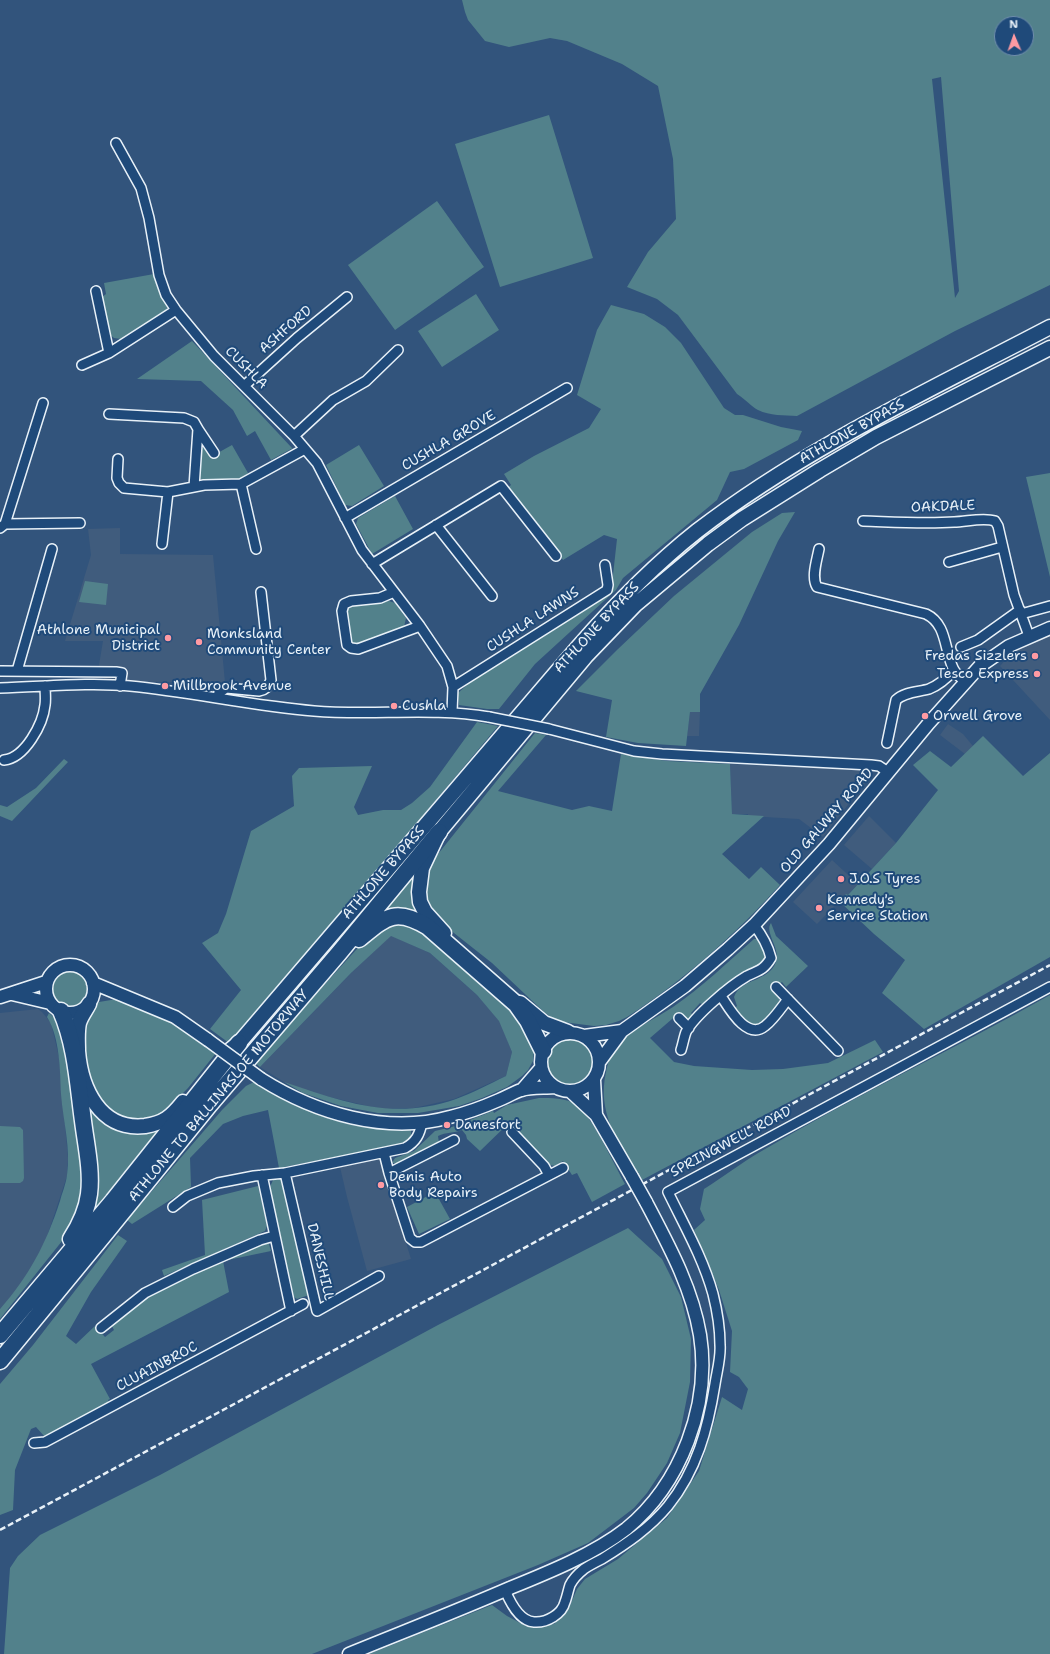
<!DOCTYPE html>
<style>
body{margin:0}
#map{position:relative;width:1050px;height:1654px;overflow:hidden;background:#32547c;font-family:"Shantell Sans",sans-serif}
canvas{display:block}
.north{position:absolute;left:994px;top:16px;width:40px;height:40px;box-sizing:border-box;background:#1f4a7a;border:1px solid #6f8dac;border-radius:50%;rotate:358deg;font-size:11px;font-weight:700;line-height:16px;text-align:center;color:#e8f1f8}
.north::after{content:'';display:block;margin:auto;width:14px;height:18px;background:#ff9aa2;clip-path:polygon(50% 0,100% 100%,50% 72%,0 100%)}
</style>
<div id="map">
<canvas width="1050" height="1654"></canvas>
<div class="north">N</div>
</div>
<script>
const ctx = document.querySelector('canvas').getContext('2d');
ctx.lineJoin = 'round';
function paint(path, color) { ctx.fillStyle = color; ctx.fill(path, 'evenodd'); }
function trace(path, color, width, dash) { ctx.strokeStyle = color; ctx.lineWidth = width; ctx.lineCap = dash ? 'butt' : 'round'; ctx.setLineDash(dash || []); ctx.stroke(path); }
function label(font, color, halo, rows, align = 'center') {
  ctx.font = font + ' "Shantell Sans",sans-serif'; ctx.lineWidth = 4; ctx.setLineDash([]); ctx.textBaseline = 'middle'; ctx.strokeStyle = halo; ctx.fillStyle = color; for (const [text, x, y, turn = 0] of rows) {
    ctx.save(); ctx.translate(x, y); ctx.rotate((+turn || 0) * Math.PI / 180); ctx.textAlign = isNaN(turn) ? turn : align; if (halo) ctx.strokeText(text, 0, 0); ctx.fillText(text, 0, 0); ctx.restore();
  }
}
paint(new Path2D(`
 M120,528V554L213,555L226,693L171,682L105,681L99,665L103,641H65L91,555L88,529Z
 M1050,635V720L1000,666L1013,652L1028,644Z
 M690,711L700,712L699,736H687Z
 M948,724L963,734L973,746L965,754L940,735Z
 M730,764L864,770L867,772L868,779L823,837L799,819L748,816V814H732Z
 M869,816L896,843L872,869L844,845Z
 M832,860L858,884L848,895L846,894L817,924L793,902Z
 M391,935L430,953L477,995L500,1021L512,1052L506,1076L454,1099L414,1108L380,1109L313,1093L284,1082L260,1067L351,973Z
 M38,1009L42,1012L51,1023L59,1057L68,1158L67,1176L46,1240L30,1271L15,1293L0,1309V1013Z
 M380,1159L411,1259L367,1271L347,1197L340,1167Z`), '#405c7d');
paint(new Path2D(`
 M462,0H1050V285L955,331L797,416C784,415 770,416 758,410C752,407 745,399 737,394L678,315L657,299L627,287L648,252L676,219L673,159L658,86L622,64L567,41L550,38L509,47L485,41L468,20L465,12ZM1002,24H1026V48H1002ZM941,77L959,291L955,298L932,79Z
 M549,115L593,258L500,287L455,144Z
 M437,201L484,267L395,330L348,265Z
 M154,274L168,307L166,310L121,339L114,338L108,333L102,297L106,294L104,283Z
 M476,294L499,330L442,367L418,331Z
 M611,305L644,314L665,327L681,343L724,408L735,415H743L781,427L802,431L798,440L744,469L730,472L717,500L623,578L616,590L535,664L499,709H487L459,705L458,693L467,685L466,682L611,593L617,539L604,535L563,560L506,489L511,485L504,474L534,456L589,428L601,409L577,395L597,330Z
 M192,341L292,448H293L271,460L255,431L247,436L233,410L201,381L137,379Z
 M232,445L248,473L236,482L200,479L198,477L201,448H207L214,455Z
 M359,445L384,486L352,506L345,505L326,465Z
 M1050,473V577L1026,477Z
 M395,496L413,529L372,554L356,524L358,518Z
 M795,512L778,541L739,625L700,694V712H690L686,746L638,743L606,737L612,700L576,691L618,649L674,596L752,532L782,513Z
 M85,581L108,584L106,605L79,602Z
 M389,601L395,603L406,618L404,627L359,644H353L350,639L347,610L353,605Z
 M477,722L498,726L297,966L229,1043L210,1029L241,990L202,943L218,933L226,914L251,831L294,806L292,776L299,768L372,766L354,807L358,815L383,810H401L412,803L430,787Z
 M535,733L546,735L498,791L572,810L589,806L612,811L621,754L667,761L730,764L732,814L764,816L722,854L749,879L761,867L780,885C735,935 683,981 627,1017L619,1021L606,1025L594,1026L563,1022L555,1020L544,1012L492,963L440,922L425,901L423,887L430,864Z
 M983,736L1023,776L1050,753V957L924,1029L882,993L905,960L874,934L839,901L846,894L848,895L896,843L938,790L913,765L930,751L951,767Z
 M64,759L68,762L12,821L0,816V805L7,807L36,788Z
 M414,872L413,895L424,920L378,915Z
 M388,922L415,927L517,1010L534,1050L533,1061L528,1070L522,1076L507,1087L482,1098L459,1106L418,1113H378L341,1106L303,1093L284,1082C344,1102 393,1121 456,1099C473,1093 489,1084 506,1076L512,1052L499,1021L477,995L430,953L391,936L351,973L260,1067L254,1062L376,928Z
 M771,923L776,936L808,966L786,987L782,982L774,988L780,997C778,1009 764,1028 750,1024C744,1021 739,1013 735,1008L737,1006L734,997C741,978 769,982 776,962C781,949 764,932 771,923Z
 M754,939H758C765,946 767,955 763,964L705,1006L700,1003L691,1013L695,1017L688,1020L679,1013L650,1038L674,1062L694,1066L752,1070L783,1069L828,1063L875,1040L883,1052L642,1180L638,1172L635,1173C617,1140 597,1112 606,1072C608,1061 612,1051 620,1043C635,1027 655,1019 673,1007C702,987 728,962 754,939Z
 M49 989a20 20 0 1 1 40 0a20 20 0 1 1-40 0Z
 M1050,995V1654H369L492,1605L507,1616L528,1627L554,1624L568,1610L577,1589L585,1579L618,1559L667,1518L699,1471L722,1397L742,1410L748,1389L739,1377L730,1372L732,1331L719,1290L694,1230L705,1220L700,1209L704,1189C723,1177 741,1163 760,1152C854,1096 954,1049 1050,995Z
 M117,999C156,1007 184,1030 216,1053L188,1088L164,1112L157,1116L135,1120L125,1119L115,1115L100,1104L84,1062L85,1021L92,1008L99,1002Z
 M49,1013L58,1021L62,1027L82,1148L84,1198L70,1231L0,1319V1309C29,1276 46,1244 60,1201C62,1193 66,1184 67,1175C71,1148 63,1121 61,1094C60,1070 60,1038 47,1017Z
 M544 1061a26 26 0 1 1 52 0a26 26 0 1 1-52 0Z
 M254,1082C282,1098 312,1115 344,1123C364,1129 387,1128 409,1129L411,1130V1138L407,1143L279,1168L268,1110L243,1116L223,1124L190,1158L191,1187L132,1224L127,1220L222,1110L246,1086Z
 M85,1095L103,1118L168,1122L124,1173L89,1216Z
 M539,1098C551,1098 565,1098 576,1104C591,1114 615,1166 625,1184L592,1202L577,1173L572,1175L563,1161L555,1166L550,1165L521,1136L520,1132L521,1129L512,1120L480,1151L467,1139L466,1135L462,1130C454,1133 446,1132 438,1136L439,1143L437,1145L399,1163H392L395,1158L414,1151L435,1131L452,1127L493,1111L494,1113L507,1105Z
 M0,1126L20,1127L23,1130L24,1178L23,1181L20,1183H0Z
 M276,1179L281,1180L309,1295L297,1299L294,1297L270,1187L273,1180Z
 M258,1186L267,1226L265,1231L164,1276L162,1270L205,1255L202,1200Z
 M435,1192L450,1219L419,1234L407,1207Z
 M628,1228L662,1259L681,1297L691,1339L690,1382L680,1433L667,1463L647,1493L634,1508L588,1543L538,1565L312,1654H4L10,1568L18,1556L40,1535L160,1475L438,1325Z
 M118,1235L127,1241L91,1292L66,1336L76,1344L95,1326L105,1337L114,1330L111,1324L145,1297L183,1276L268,1241L271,1251L223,1261L229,1292L91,1364L110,1399L108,1400L109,1403L48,1435L44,1436L36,1427L31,1429L15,1470L13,1510L0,1515V1384L33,1345Z`), '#52818b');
const minor = new Path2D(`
 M116,143L141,188L149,218L159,275L166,295L176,310L214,356L294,436L317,463L362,550L420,626L447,666L453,687L452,712
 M96,291L109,353
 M82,365L109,353L176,310
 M244,386L297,338L347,297
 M109,414L184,418L194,422L198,429L194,487
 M198,429L214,453
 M294,436L333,400L366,381L398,350
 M118,459L117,478L119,483L124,488L168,492L204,485L241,484L305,449
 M241,484L256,549
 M345,518L567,388
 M863,521C894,522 924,524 954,522C966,522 983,517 995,521L998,526L1014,595L1029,636
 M5,524L80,523
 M436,525L492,596
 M0,528L5,524L43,403
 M162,544L168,492
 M819,549C817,560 811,577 817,587L926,614C947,624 944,649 953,668C955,673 961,678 965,682
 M949,562L1002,547
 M372,564L501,486L556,556
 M394,592L380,598L351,601L344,604L342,611L347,645L351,648L358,649L420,626
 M1021,614L1050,606
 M961,647L978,640L1020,610
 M0,671L116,672L122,673L120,686
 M17,671L52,549
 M453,687L607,590L608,585L605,565
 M0,688C43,687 87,682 130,686C192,692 252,706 314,711C372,716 431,707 489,717
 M217,698L219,693L226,688L259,691C266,690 269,686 271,680L261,592
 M549,729L634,751L662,754L871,765L879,766L888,772
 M887,743L896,700C904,692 918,692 929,689C939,685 947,678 954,670
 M4,760C25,758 43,724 45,705C46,699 45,692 45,686
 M776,987L838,1051
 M721,996C729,1008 747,1041 765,1026C774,1019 781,1008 788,999
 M679,1018L689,1028
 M681,1050C683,1044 684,1037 686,1032C695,1015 730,986 747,976C759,970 763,971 771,958C768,946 762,935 754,925
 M512,1132L544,1166L549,1175
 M384,1153L389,1173L410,1238L415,1242H421L563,1168
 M285,1173L317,1311L379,1276
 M389,1173L454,1140
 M262,1175L291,1311
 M173,1207L187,1196L218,1183L254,1176L285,1173L405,1148C416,1142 420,1134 422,1122
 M101,1328L145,1293L193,1269L260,1240L274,1236
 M34,1443L45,1442L303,1304
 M505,1590C510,1602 519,1621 534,1622C547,1623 562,1614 565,1602C567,1597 568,1591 570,1585C573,1579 579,1573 584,1569C590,1565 596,1562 602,1559C626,1544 650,1528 668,1506C697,1470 708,1428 715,1384C717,1371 721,1357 720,1345C720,1329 717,1310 713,1294C703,1258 684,1225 668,1192L1050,987`);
const secondary = new Path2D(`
 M46 989a24 24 0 1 1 48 0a24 24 0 1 1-48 0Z
 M93,983L175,1017L208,1040
 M12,994L50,1003
 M0,997L46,982
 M541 1062a29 29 0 1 1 58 0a29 29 0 1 1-58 0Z
 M584,1036L622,1031
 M600,1061L622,1031L685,986L728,949L754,925L829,844L929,723L980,666L1009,646L1050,628
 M261,1079C315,1113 386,1135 450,1117C467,1113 483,1107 499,1100C506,1097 513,1093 521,1090C531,1087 544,1088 554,1087
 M594,1080L596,1115
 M522,1090L541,1068
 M571,1092L596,1115L632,1177
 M349,1654C403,1632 457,1611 510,1588C547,1573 594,1554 626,1529C681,1484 711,1405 700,1335C692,1287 668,1244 646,1202`);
const trunk = new Path2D(`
 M444,933L425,912L420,902L419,892L422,868L439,832L586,656L635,605L708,544L742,519L820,470L876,437L1050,348
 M520,1003L544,1023L568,1032
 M89,1004C86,1010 81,1016 79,1023C77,1032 78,1042 78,1051C81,1088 100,1131 145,1126C164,1123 171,1117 183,1102
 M230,1050L239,1043L578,647C614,606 654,565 697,531C805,448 930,390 1050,327`);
const motorway = new Path2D(`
 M359,939C386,917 395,907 428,927L516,1004L528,1021L543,1051
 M61,1011C76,1045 78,1085 83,1121C86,1145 92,1171 89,1194C87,1211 80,1225 71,1239
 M0,1335L113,1201L239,1043
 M0,1361L107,1231L210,1104L339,953L439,832`);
trace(minor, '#e8f1f8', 12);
trace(secondary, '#e8f1f8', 15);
trace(trunk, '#e8f1f8', 17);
trace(motorway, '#e8f1f8', 19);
trace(minor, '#1f4a7a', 9);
trace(secondary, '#1f4a7a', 12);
trace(trunk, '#1f4a7a', 14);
trace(motorway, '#1f4a7a', 16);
trace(new Path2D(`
 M0,1530L1050,965`), '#e8f1f8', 2.5, [6, 3]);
const minorBridge = new Path2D(`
 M489,717L549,729`);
const secondaryBridge = new Path2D(`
 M208,1040L261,1079
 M632,1177L646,1202`);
trace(minorBridge, '#e8f1f8', 12, []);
trace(secondaryBridge, '#e8f1f8', 15, []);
trace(minorBridge, '#1f4a7a', 9);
trace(secondaryBridge, '#1f4a7a', 12);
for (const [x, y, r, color] of [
 [168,638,4,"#ff9aa2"],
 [199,642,4,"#ff9aa2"],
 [1035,656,4,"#ff9aa2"],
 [1037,674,4,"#ff9aa2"],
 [165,686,4,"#ff9aa2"],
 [394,706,4,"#ff9aa2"],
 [925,716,4,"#ff9aa2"],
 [841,879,4,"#ff9aa2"],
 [819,908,4,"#ff9aa2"],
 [447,1125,4,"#ff9aa2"],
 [381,1185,4,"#ff9aa2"]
]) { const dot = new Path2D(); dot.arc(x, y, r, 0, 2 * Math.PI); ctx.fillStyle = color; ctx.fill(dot); trace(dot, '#1f4a7a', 1.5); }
label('14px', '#e8f1f8', '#1f4a7a', [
 ["ASHFORD",286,330,-41],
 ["CUSHLA",246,368,45],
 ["ATHLONE BYPASS",852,432,-29],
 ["CUSHLA GROVE",449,441,-30],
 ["OAKDALE",943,507,-2],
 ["CUSHLA LAWNS",533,620,-33],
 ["ATHLONE BYPASS",597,628,-47],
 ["OLD GALWAY ROAD",827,821,-49],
 ["ATHLONE BYPASS",384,873,-49],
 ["ATHLONE TO BALLINASLOE MOTORWAY",219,1096,-50],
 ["SPRINGWELL ROAD",731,1142,-28],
 ["DANESHILL",320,1262,77],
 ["CLUAINBROC",157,1367,-28]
]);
label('14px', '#e8f1f8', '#1f4a7a', [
 ["Athlone Municipal",160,630,"right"],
 ["District",160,646,"right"],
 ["Monksland",207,634],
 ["Community Center",207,650],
 ["Fredas Sizzlers",1027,656,"right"],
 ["Tesco Express",1029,674,"right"],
 ["Millbrook Avenue",173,686],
 ["Cushla",402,706],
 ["Orwell Grove",933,716],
 ["J.O.S Tyres",849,879],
 ["Kennedy's",827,900],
 ["Service Station",827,916],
 ["Danesfort",455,1125],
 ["Denis Auto",389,1177],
 ["Body Repairs",389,1193]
], 'left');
</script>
